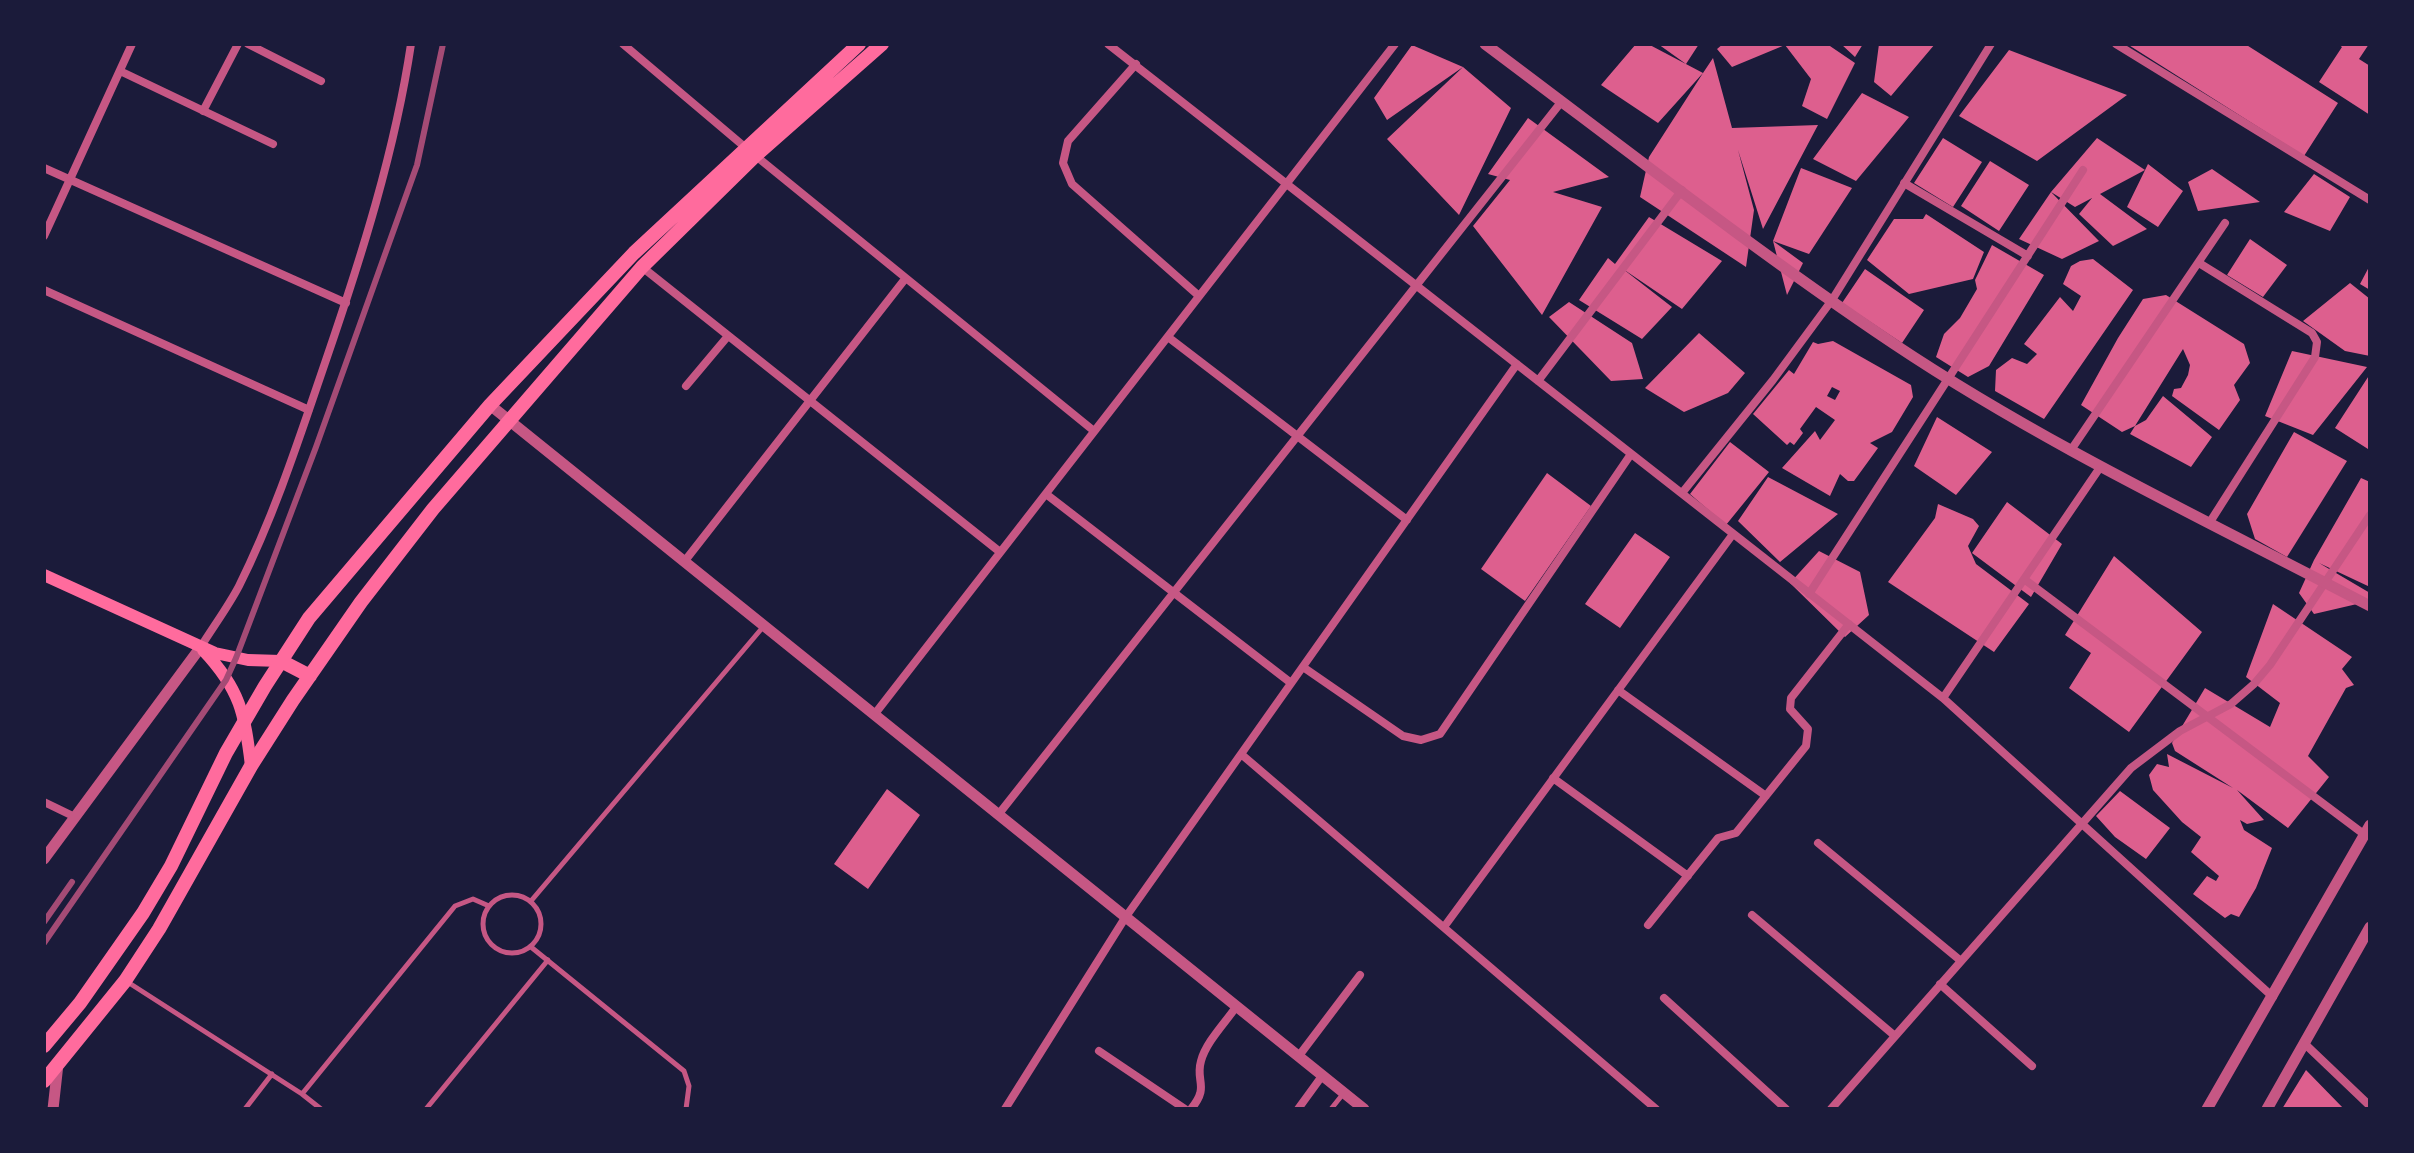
<!DOCTYPE html>
<style>
body{margin:0}
#map{position:relative;width:2414px;height:1153px;overflow:hidden;background:#1b1b3a;font-family:"Work Sans",sans-serif}
canvas{display:block}
.frame{position:absolute;inset:0;border:46px solid #1b1b3a;pointer-events:none}
</style>
<div id="map">
<canvas width="2414" height="1153"></canvas>
<div class="frame"></div>
</div>
<script>
const ctx = document.querySelector('canvas').getContext('2d');
ctx.lineJoin = 'round';
function paint(path, color) { ctx.fillStyle = color; ctx.fill(path, 'evenodd'); }
function trace(path, color, width, dash) { ctx.strokeStyle = color; ctx.lineWidth = width; ctx.lineCap = dash ? 'butt' : 'round'; ctx.setLineDash(dash || []); ctx.stroke(path); }
paint(new Path2D(`
 M1636,44H1648L1703,73L1713,58L1732,128L1818,125L1763,229L1738,150L1754,210L1746,267L1640,197L1649,157L1703,73L1658,123L1601,85Z
 M1658,44H1699L1686,64Z
 M1723,44H1827L1855,63L1827,119L1802,106L1811,79L1785,45L1732,67L1717,49Z
 M1841,44H1863L1855,57Z
 M1879,44H1935L1891,96L1874,82Z
 M2127,44H2245L2338,103L2304,156Z
 M2338,44H2369L2359,59L2370,66V115L2319,82L2342,47Z
 M1412,45L1463,67L1387,120L1374,98Z
 M2009,50L2127,95L2037,161L1959,116Z
 M1463,67L1511,108L1459,215L1387,139Z
 M1862,93L1909,117L1856,181L1813,159Z
 M1528,118L1609,177L1553,192L1602,207L1542,315L1473,226L1510,180L1488,174Z
 M1943,138L1982,162L1953,207L1914,183Z
 M2097,138L2145,170L2100,194L2147,229L2113,246L2079,214L2092,198L2075,207L2051,192Z
 M1990,161L2029,185L1999,231L1961,206Z
 M2148,164L2183,191L2158,227L2127,207Z
 M1801,168L1852,188L1809,254L1773,241Z
 M2212,169L2260,202L2198,211L2188,182Z
 M2314,174L2350,197L2330,231L2284,212Z
 M2051,192L2099,241L2062,259L2019,239Z
 M1926,214L1984,252L1973,279L1909,294L1867,260L1894,219H1923Z
 M1649,217L1722,261L1682,309L1623,269L1672,307L1642,339L1579,300L1608,258L1615,264Z
 M2250,239L2287,265L2263,297L2227,275Z
 M1773,241L1803,263L1787,295Z
 M1992,245L2044,275L1989,366L1968,377L1936,357L1944,334L1960,318L1977,289L1975,280Z
 M2093,259L2133,290L2044,419L1995,391L1996,370L2012,358L2027,364L2037,354L2024,344L2060,297L2073,311L2081,296L2063,284L2071,266L2080,261Z
 M2370,265V290L2360,284Z
 M1865,269L1924,310L1902,343L1842,303Z
 M2350,283L2370,299V356L2345,351L2303,321Z
 M2166,295L2244,344L2250,363L2234,385L2240,400L2219,430L2172,396L2174,389L2181,388L2188,375L2190,365L2183,349L2135,426L2122,432L2081,405L2118,338L2143,299Z
 M1569,302L1632,343L1643,379L1611,381L1549,317Z
 M1699,333L1745,373L1728,393L1684,412L1645,388Z
 M1833,341L1911,385L1913,397L1892,432L1870,443L1878,448L1854,481H1848L1840,474L1830,496L1782,468L1815,431L1820,440L1835,420L1816,407L1800,429L1803,433L1794,445L1790,442L1787,445L1753,414L1789,370L1794,374L1813,342L1818,344ZM1832,387L1840,391L1835,400L1827,396Z
 M2292,351L2367,367L2313,435L2265,416Z
 M2370,374V445L2368,449L2335,428Z
 M2163,396L2212,437L2191,467L2130,434L2135,426L2146,420Z
 M1937,417L1992,452L1956,495L1914,466Z
 M2294,432L2347,461L2287,557L2255,539L2247,514Z
 M1730,442L1769,472L1726,525L1690,494Z
 M1547,473L1591,506L1525,601L1481,569Z
 M1768,477L1838,514L1780,562L1738,521Z
 M2361,478L2370,482V587L2319,563L2370,593V601L2314,614L2299,593L2314,560Z
 M2007,502L2062,544L2031,597L1972,553Z
 M1938,504L1973,519L1979,526L1968,546L1976,564L2029,604L1994,652L1888,582L1935,518Z
 M1635,533L1670,557L1620,628L1585,604Z
 M1819,551L1860,572L1869,615L1845,637L1790,583Z
 M2114,556L2202,632L2129,732L2069,688L2091,653L2065,635Z
 M2273,604L2352,657L2342,669L2354,685L2346,688L2308,756L2329,777L2288,828L2237,790L2264,820L2247,824L2240,820L2244,830L2272,848L2256,888L2239,917L2231,914L2225,918L2193,894L2207,876L2216,881L2219,876L2191,852L2201,837L2182,822L2153,790L2149,775L2157,764L2169,767L2167,754L2233,788L2175,751L2172,743L2205,688L2270,727L2280,703L2246,677Z
 M887,789L920,815L868,889L834,864Z
 M2120,791L2170,828L2146,859L2115,837L2096,816Z
 M2306,1070L2344,1109H2282Z`), '#dd5f8e');
trace(new Path2D(`
 M483 924a29 29 0 1 1 58 0a29 29 0 1 1-58 0Z
 M531,901L763,627
 M531,947L684,1071L689,1086L686,1109
 M126,981L302,1094L321,1109
 M302,1094L455,906L473,899L489,906
 M245,1109L272,1074
 M426,1109L548,960
 M1331,1109L1343,1094`), '#c65784', 5);
trace(new Path2D(`
 M248,44L321,81
 M623,44L746,148L1094,431
 M1108,44L1943,698L2273,997
 M2116,44L2370,200
 M1136,64L1068,141L1063,163L1072,184L1199,296
 M120,71L273,144
 M203,111L238,44
 M44,168L346,303
 M1904,183L2028,256
 M44,236L132,44
 M2199,263L2312,333L2317,342L2315,357L2210,522
 M642,267L1000,552
 M44,290L309,410
 M1168,337L1407,520
 M1538,381L1682,190
 M686,386L728,336
 M2071,450L2225,223
 M1682,493L1773,380L1832,300L1991,44
 M1046,494L1291,683
 M684,562L905,279
 M2024,579L2365,835
 M1809,594L2083,170
 M200,648C213,627 228,607 239,586C275,514 300,436 326,360C361,258 395,151 411,44
 M1303,667L1403,736L1421,740L1440,734L1631,454
 M1618,690L1766,796
 M1943,698L2101,466
 M874,715L1395,44
 M1241,754L1656,1109
 M1553,778L1688,876
 M44,802L75,817
 M998,815L1562,101
 M1818,843L1961,961
 M1752,915L1895,1036
 M1648,925L1718,838L1736,833L1806,746L1808,729L1790,709L1791,698L1849,624
 M1444,927L1733,534
 M1940,984L2032,1066
 M1664,998L1786,1109
 M2305,1044L2370,1106
 M1099,1051L1185,1109
 M1298,1057L1360,975
 M1005,1109L1125,918L1517,364
 M1191,1109C1210,1086 1195,1082 1201,1061C1206,1042 1225,1023 1236,1007
 M1298,1109L1322,1076
 M1831,1109L2131,768L2180,731L2231,704L2254,684L2270,665L2370,515`), '#c65784', 8);
trace(new Path2D(`
 M1485,44C1620,145 1754,250 1894,344C2045,445 2210,522 2370,606
 M490,405L1364,1109
 M44,859L200,648
 M53,1109L58,1064
 M2207,1109L2370,825
 M2267,1109L2370,927`), '#c65784', 11);
trace(new Path2D(`
 M44,575L215,653L248,660L281,661
 M203,650C240,689 245,714 251,766`), '#ff6b9d', 12);
trace(new Path2D(`
 M281,661L310,676
 M44,1046L80,1003L143,913L171,866L226,753L265,686L309,618L490,405L634,253L859,44
 M44,1081L125,981L159,929L251,766L293,700L361,602L433,509L642,267L755,156L882,44`), '#ff6b9d', 14);
trace(new Path2D(`
 M44,922L72,882
 M44,943L226,680L236,658L316,447L417,165L443,44`), '#a44b75', 6);
</script>
